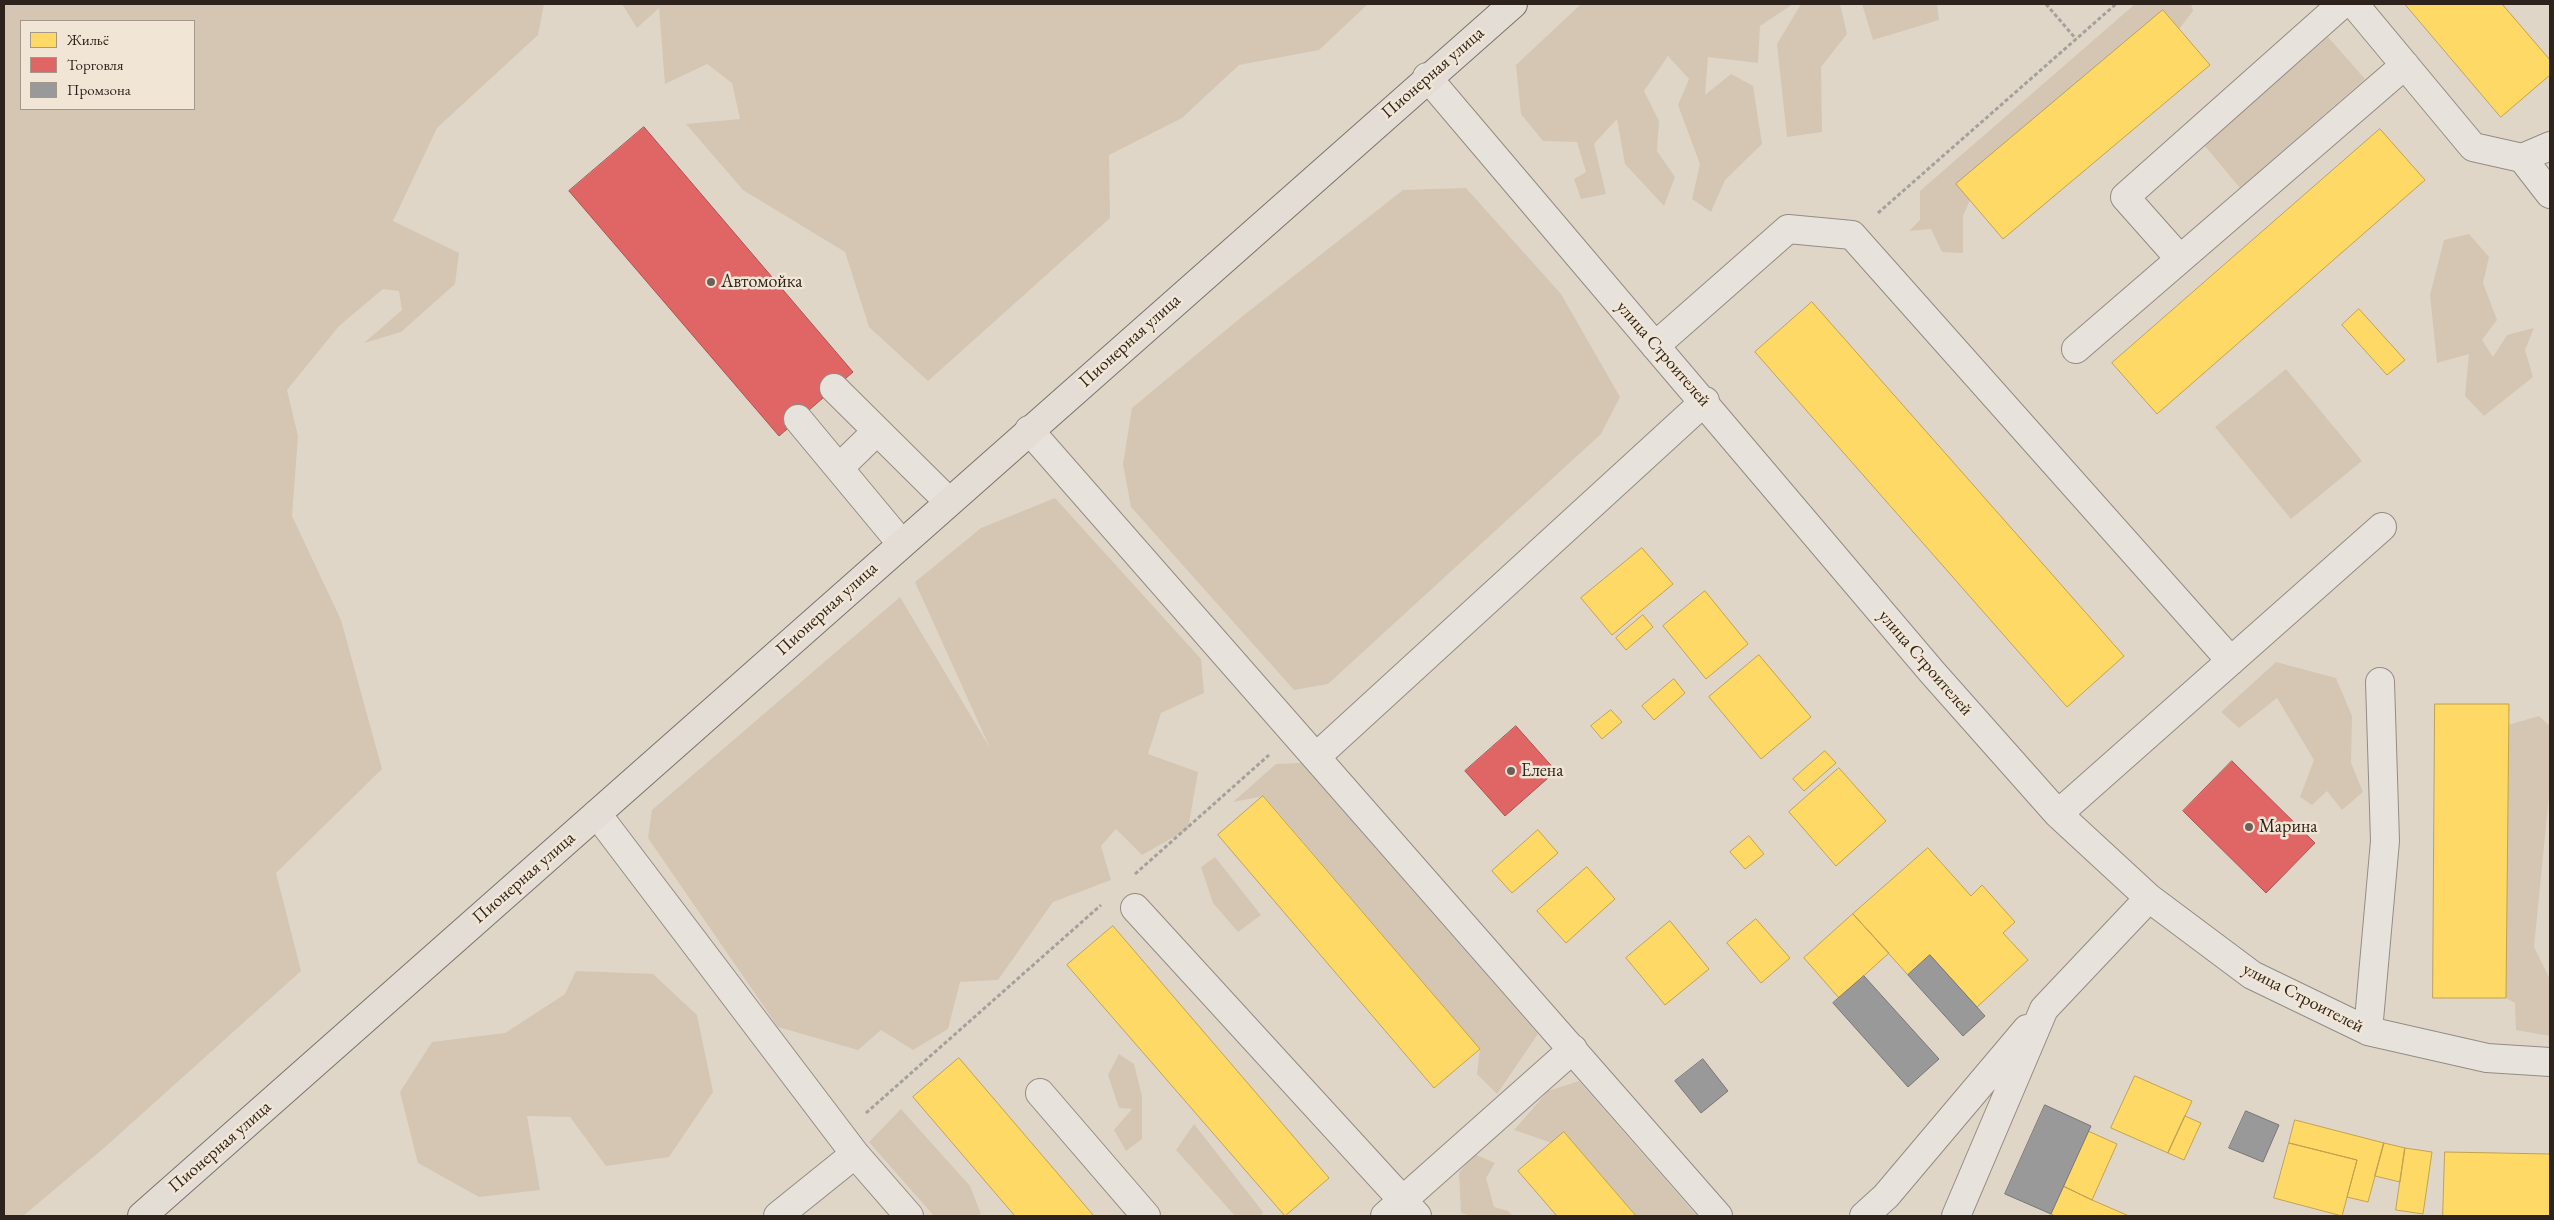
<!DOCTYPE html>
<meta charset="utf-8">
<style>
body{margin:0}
#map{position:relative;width:2554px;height:1220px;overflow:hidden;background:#e0d6c8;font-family:"EB Garamond",serif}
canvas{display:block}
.frame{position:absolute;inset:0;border:5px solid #2e221c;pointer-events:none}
.legend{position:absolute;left:20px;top:20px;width:175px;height:90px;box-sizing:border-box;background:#f1e6d5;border:1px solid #a3988b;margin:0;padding:6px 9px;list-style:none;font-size:15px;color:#2e221c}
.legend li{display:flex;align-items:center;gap:10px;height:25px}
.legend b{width:25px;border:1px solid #a3988b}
</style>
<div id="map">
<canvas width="2554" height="1220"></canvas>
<div class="frame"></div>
<ul class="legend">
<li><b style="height:14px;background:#ffd966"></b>Жильё</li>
<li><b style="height:14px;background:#e06666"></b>Торговля</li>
<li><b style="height:14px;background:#999"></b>Промзона</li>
</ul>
</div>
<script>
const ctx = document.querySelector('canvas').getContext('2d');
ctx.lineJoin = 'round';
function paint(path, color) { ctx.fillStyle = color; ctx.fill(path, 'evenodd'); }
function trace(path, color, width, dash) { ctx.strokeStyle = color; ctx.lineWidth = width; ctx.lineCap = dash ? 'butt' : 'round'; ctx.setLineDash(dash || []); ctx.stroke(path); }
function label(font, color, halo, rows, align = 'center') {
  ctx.font = font + ' "EB Garamond",serif'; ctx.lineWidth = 5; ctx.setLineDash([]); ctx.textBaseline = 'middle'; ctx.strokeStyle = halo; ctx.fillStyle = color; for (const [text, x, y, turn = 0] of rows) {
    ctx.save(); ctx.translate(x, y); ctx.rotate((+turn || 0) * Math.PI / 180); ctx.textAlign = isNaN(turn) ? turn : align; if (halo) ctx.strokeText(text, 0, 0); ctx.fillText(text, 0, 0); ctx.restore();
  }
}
paint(new Path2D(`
 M4,4H544L538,35L437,128L393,221L459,253L455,284L401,332L364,343L402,310L399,291L383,289L339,326L287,390L298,436L292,516L341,620L382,769L276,873L301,971L104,1148L23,1216H4ZM21,21H194V109H21Z
 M622,4H1368L1319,50L1239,65L1182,118L1109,155L1110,218L928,381L869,327L845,252L743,190L686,124L740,119L732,83L707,64L665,84L659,8L637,28Z
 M1581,4H1793L1760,26L1758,63L1708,57L1705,95L1731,74L1753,86L1762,144L1725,180L1711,212L1692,199L1700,164L1678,105L1689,79L1668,56L1644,91L1659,121L1657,151L1675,177L1664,206L1625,164L1617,119L1594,144L1606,194L1581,199L1574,179L1586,172L1577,142L1543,141L1521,114L1516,65Z
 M1801,4H1840L1847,34L1821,67L1822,132L1787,137L1777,44Z
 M1862,4H1937L1939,20L1873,40Z
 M2135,4H2191L2193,11L2179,29L2163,10L1957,184L1970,200L1963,216V253L1942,252L1931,229L1909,231L1920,220V191Z
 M2328,37L2365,79L2240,188L2204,145Z
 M1466,188L1561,294L1620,397L1601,434L1328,684L1294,690L1131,507L1123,464L1132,408L1244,315L1403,190Z
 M2469,234L2489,257L2483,283L2497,320L2482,340L2493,357L2507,335L2534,328L2525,350L2533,377L2484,416L2465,396L2469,354L2437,363L2430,295L2444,240Z
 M2286,369L2362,461L2291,519L2215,427Z
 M1055,498L1201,659L1204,693L1161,713L1148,754L1198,772L1188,829L1142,855L1116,829L1101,846L1111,880L1053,902L998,980L960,982L948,1029L913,1050L881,1030L858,1050L778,1027L648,838L652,810L900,597L990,748L915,582L981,528Z
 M2276,662L2336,678L2352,716L2351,763L2363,792L2342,810L2327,791L2312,805L2300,797L2314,760L2277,698L2239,728L2221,712Z
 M2539,716L2550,726V786L2534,947L2550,979V1036L2516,1030L2515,1003L2506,998L2508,725Z
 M1301,763L1538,1034L1497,1094L1477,1074L1480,1049L1264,796L1233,802L1276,764Z
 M1215,857L1261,915L1238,932L1213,903L1201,867Z
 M576,971L653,974L697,1015L713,1092L669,1157L606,1166L570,1117L527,1116L540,1190L479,1197L418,1163L400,1092L432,1042L505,1033L565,994Z
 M1119,1054L1134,1064L1142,1096V1139L1126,1151L1114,1130L1132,1109L1119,1108L1108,1075Z
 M1579,1081L1697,1216H1636L1564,1132L1552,1143L1514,1130L1548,1091Z
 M901,1109L970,1186L981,1214L975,1216H934L869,1142Z
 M1194,1124L1263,1212L1261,1216H1235L1176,1150Z
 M1474,1154L1495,1163L1486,1178L1494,1207L1508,1211L1513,1216H1471L1461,1213L1459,1173Z`), '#d4c6b3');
const homes = new Path2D(`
 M2405,4H2502L2550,60V75L2501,117Z
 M2163,10L2210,65L2003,239L1956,184Z
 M2380,129L2425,180L2157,414L2112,363Z
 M1812,302L2124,656L2067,707L1755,352Z
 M2359,309L2405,360L2387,375L2342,325Z
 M1642,548L1673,584L1612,635L1581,598Z
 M1705,591L1748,644L1706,679L1663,626Z
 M1643,615L1653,627L1626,650L1616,638Z
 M1759,655L1811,717L1761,759L1709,697Z
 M1674,679L1685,693L1654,720L1642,706Z
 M2435,704H2509L2506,998H2433Z
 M1611,710L1622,722L1602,739L1591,726Z
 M1825,751L1836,763L1804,791L1793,779Z
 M1839,768L1886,821L1836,866L1789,812Z
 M1263,796L1480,1049L1434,1088L1218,835Z
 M1538,830L1558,853L1512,893L1492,871Z
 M1749,836L1764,854L1745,869L1730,852Z
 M1928,848L1971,896L1982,885L2015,922L2003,933L2028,960L1977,1007L1930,955L1908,975L1853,914Z
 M1587,867L1615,899L1566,943L1537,911Z
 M1853,914L1889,953L1839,998L1804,958Z
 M1756,919L1790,958L1761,983L1727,943Z
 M1670,921L1709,969L1665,1005L1626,958Z
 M1113,926L1329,1178L1285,1216L1067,965Z
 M959,1058L1094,1216H1015L913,1097Z
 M2135,1076L2192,1101L2168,1153L2111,1128Z
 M2185,1116L2201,1123L2184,1160L2168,1153Z
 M2295,1120L2384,1143L2368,1202L2347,1197L2357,1160L2289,1143Z
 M2088,1131L2117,1144L2092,1200L2063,1186Z
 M1564,1132L1636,1216H1557L1518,1171Z
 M2289,1143L2357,1160L2342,1216L2274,1198Z
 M2384,1143L2405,1148L2400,1182L2375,1176Z
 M2405,1148L2432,1152L2423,1214L2396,1210Z
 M2445,1152L2550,1154V1216H2443Z
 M2063,1186L2092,1200L2129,1216H2055L2051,1214Z`);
paint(homes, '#ffd966');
trace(homes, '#c0a250', 1);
const shops = new Path2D(`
 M644,127L853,372L779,436L569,191Z
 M1516,726L1556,771L1505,816L1465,771Z
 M2232,761L2315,843L2266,893L2183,811Z`);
paint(shops, '#e06666');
trace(shops, '#ab5250', 1);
const industry = new Path2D(`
 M1930,955L1985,1016L1963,1036L1908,975Z
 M1864,976L1939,1059L1908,1087L1833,1003Z
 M1703,1059L1728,1091L1701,1113L1675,1081Z
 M2045,1105L2091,1126L2051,1214L2005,1194Z
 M2246,1111L2279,1125L2263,1162L2229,1148Z`);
paint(industry, '#999');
trace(industry, '#797574', 1);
const minor = new Path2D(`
 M2354,4L2473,147L2522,158L2550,146
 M1427,77L1932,672L2058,814L2149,898L2252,975L2368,1031L2487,1058L2550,1062
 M2522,158L2550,194
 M2180,259L2125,197L2342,4
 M1655,346L1788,229L1852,235L2231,661
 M2076,349L2405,65
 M834,388L948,501
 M798,419L901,543
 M1029,430L1718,1216
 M839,468L877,431
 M1316,757L1705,401
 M597,814L855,1154L909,1216
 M2058,814L2382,527
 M1135,908L1417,1216
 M2368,1031L2385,841L2380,682
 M1040,1093L1146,1216
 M778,1216L855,1154
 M1385,1216L1573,1049
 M1864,1216L1886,1196L2027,1029
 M1956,1216L2044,1009L2149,898`);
const major = new Path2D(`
 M142,1216L1513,4`);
trace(minor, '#948c84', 30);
trace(major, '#7b746d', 30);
trace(new Path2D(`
 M2046,4L2076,39
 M1878,213L2116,4
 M1135,874L1269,755
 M866,1113L1101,905`), '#a5a09b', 3, [4, 2.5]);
trace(minor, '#e7e2db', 28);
trace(major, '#e3ddd5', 28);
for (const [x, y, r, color] of [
 [711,282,5,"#6c6158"],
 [1511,771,5,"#6c6158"],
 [2249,827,5,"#6c6158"]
]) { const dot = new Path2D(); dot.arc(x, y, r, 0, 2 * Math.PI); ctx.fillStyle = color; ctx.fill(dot); trace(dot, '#f1e6d5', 2); }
label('18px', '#2e221c', '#f1e6d5', [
 ["Пионерная улица",1433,73,-41],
 ["Пионерная улица",1130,341,-42],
 ["улица Строителей",1663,354,49],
 ["Пионерная улица",827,609,-42],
 ["улица Строителей",1925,663,49],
 ["Пионерная улица",524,878,-41],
 ["улица Строителей",2303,998,27],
 ["Пионерная улица",220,1147,-41]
]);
label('18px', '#2e221c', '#f1e6d5', [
 ["Автомойка",721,282],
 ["Елена",1521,771],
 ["Марина",2259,827]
], 'left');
</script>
